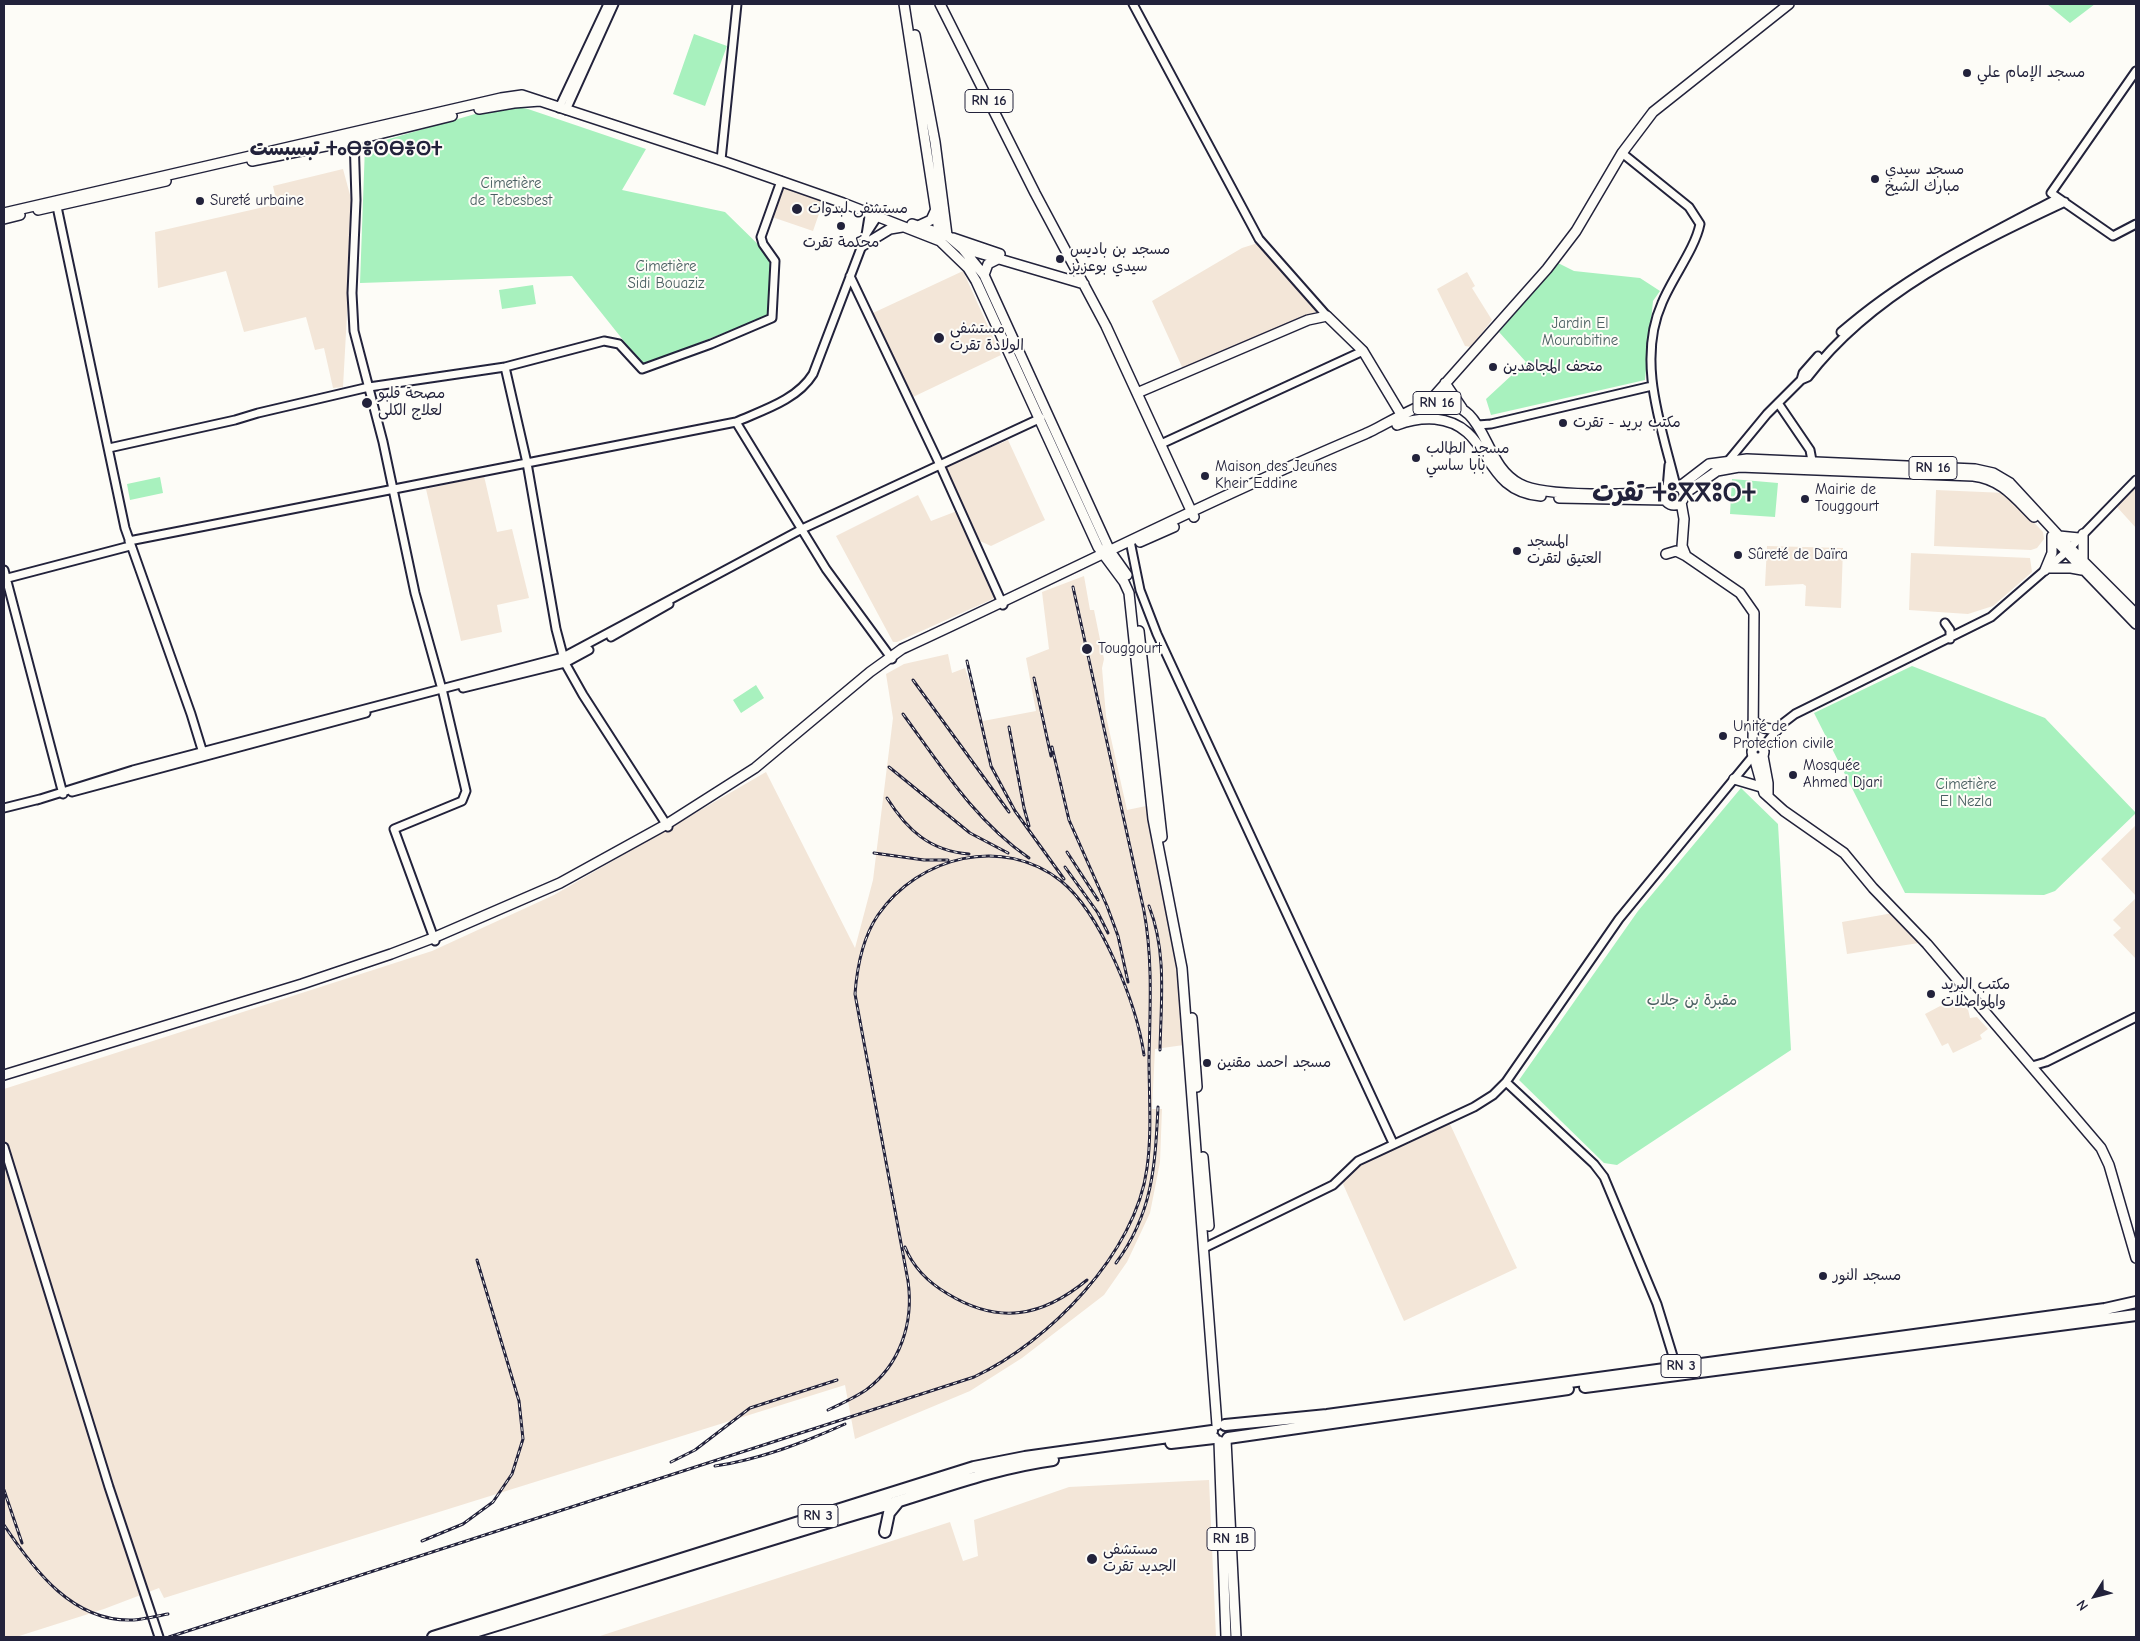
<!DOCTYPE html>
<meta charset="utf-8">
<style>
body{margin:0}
#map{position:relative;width:2140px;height:1641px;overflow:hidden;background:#fdfcf7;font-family:"Comic Neue",sans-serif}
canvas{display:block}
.frame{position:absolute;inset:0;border:5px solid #22223b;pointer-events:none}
.north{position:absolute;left:2070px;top:1571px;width:50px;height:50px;-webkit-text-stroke:4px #fdfcf7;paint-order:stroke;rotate:234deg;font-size:14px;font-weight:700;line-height:20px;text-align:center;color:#22223b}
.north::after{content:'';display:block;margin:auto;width:18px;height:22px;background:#22223b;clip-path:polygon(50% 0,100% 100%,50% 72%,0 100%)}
</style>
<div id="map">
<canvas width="2140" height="1641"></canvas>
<div class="frame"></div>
<div class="north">N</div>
</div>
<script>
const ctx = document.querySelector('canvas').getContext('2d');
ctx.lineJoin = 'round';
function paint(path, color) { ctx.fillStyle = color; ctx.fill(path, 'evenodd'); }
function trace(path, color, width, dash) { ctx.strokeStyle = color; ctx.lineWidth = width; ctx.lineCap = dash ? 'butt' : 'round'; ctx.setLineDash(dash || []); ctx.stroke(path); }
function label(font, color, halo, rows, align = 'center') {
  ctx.font = font + ' "Comic Neue","Playpen Sans Arabic","Noto Sans Tifinagh",sans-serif'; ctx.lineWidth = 4; ctx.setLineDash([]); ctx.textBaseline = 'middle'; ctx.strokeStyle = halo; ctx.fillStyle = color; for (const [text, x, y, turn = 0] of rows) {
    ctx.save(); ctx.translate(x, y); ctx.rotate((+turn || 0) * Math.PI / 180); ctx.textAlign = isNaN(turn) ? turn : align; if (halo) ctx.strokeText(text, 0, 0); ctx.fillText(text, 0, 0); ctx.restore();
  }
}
paint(new Path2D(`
 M343,169L353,206L343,387L333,388L324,348L315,350L306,317L244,332L226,271L158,288L155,232L277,204L273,186Z
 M782,187L823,202L813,231L772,217Z
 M1261,242L1320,308L1311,315L1183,369L1152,301L1242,248Z
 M963,271L1001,355L913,397L873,313Z
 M1467,272L1475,286L1472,288L1492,320L1471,347L1465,346L1437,289Z
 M1008,440L1045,520L991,546L980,541L946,467Z
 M484,476L497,532L512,529L529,598L497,605L502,632L461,641L426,489Z
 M2136,487V528L2117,507Z
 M1936,490L2006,493L2043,532L2044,539L2037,548L2031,550L1934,546Z
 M918,495L931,521L957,511L995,598L897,642H893L836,536Z
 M1767,546L1843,548L1841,608L1805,606L1806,586L1803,584L1765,586Z
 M1911,553L2030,558L2032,572L1993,606L1968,614L1909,610Z
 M1084,576L1090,610H1094L1104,659L1102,668L1106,716L1127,810L1146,806L1170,917L1168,922L1177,966L1184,1045L1155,1049L1152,1109H1162L1160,1162L1150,1213L1127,1262L1104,1295L1022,1358L970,1391L855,1439L845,1385L164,1598L159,1588L104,1609L16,1637H4V1089L432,951L554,895L766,772L855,948L873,880L893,718L886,674L904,664L948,654L952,673L965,668L983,721L1036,711L1026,658L1049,649L1042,592Z
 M2136,825V896L2101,859Z
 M2136,898V959L2113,935L2121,928L2113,920Z
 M1893,913L1899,916L1919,943L1847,954L1842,922Z
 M1959,996L1967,1005L1970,1018L1977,1017L1988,1029L1980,1035L1982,1039L1953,1053L1948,1043L1942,1046L1925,1014Z
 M1449,1122L1517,1268L1404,1321L1343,1184L1353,1167Z
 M1209,1480L1216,1637H597L950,1522L963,1561L978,1556L974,1520L1069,1487Z`), '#f3e6d8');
paint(new Path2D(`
 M2047,4H2095L2070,23Z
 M694,34L727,46L705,106L673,94Z
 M506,105L528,109L646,149L622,190L725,212L771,257L769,315L643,365L572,276L360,283L365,146Z
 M1558,263L1574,271L1640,278L1660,291L1653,301L1645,380L1491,415L1486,399L1526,362L1499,332Z
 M533,285L536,304L502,309L499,290Z
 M160,477L163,493L130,500L127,484Z
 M1732,479L1778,483L1775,517L1730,514Z
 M1912,666L2045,718L2136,813L2055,891L2044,895L1905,893L1814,713Z
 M756,685L764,698L741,713L733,700Z
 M1741,788L1778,824L1791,1050L1617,1165L1604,1163L1519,1080L1638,911Z`), '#a8f1be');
const minor = new Path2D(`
 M1133,4L1259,239L1327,316
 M2136,71L2051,193L2113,236L2136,224
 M559,108L608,4
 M566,110L614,4
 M354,136L356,200L352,293L354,331L383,442L415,593L443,693L466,791L462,801L394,829L435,941
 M1622,153L1689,207L1700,224C1695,249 1672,278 1662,303C1636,361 1662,428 1676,486
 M721,160L737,4
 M56,202L125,528L191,714L203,753
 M866,234L879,214
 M850,276L940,465L1003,605
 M1841,332C1906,275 1982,238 2058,198
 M505,367L527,463L556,629L565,663L583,695L668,827
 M1801,380L1803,373L1818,356
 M1778,403L1810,450L1813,466
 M736,422L826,569L892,659
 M1478,425L1491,424L1652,386
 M1161,444L1363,351
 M109,448L235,420L258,413L369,387L505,367L604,341L619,344L642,369L711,344L772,318L775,261L763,244L761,237L781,181
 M1729,460L1767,414L1801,380L1808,377C1871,294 1973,245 2065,202
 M1667,489L1669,465
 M129,541L736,422C763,410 797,400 813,374L866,235L870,210
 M1130,541L1140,590L1157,634L1393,1143
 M4,570L63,794
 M4,579L130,546
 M1945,623L1950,630V639
 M611,637L669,604
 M463,688L565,663L589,650
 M1762,748L1782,724L1795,714L1991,617L2066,552L2136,480
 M72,792L366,713
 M37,800L133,770L563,657L802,529L1041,418
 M4,808L40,799
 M2032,1066L2046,1062L2136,1017
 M1506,1082L1594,1164L1604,1177L1657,1304L1676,1366
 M4,1147L109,1487L159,1637
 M1204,1248L1333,1185L1358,1161L1474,1107L1493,1095L1506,1082L1619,919L1753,756`);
const major = new Path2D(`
 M904,4L940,238
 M940,4L1035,193L1106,326L1194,517
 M915,35L935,142L947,235
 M479,109L514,103L540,101
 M252,161L355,140L452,116
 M38,210L166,181
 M4,213L501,98L522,95L726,162L843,203L940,241L968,268L976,281L1098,547L1124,582L1129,593L1153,819L1182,968L1217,1425
 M4,219L20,215
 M912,224L948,236L962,248L984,275L1110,551L1127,575
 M918,226L931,220L936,209
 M953,238L1000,254
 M862,246L890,229L902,227
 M962,248L1084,284
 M984,275L988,264L998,259
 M1445,383L1462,408
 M1137,393L1308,320L1327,316L1363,351L1405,421
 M1428,403L1547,269L1576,231L1622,153L1653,112L1789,4
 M1397,425C1410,420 1421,418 1435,419C1494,425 1479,491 1541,496
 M1664 495a10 10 0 1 1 20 0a10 10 0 1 1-20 0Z
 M1679,487L1709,464L1747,459L1975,469L1993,473L2010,483L2070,548L2136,614
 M1684,494L1717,471L1739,467L1973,476C2001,479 2015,498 2034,517
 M1559,498L1666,500
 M1681,502L1684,519L1682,546L1686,556L1740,593L1754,613L1753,747
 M2059,536L2079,538
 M1140,542L1174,527
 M2058,543L2136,624
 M1666,554L1676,551L1686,556
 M2083,561V534
 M2047,568H2071L2082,570
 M2045,570L2052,553V536
 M1139,631L1162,837
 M1753,721L1764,728L1777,730
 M1752 752a6 6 0 1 1 12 0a6 6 0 1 1-12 0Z
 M1763,756L1768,783V795
 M1754,757L1764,793L1784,811L1844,853L1873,888L1927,944L2101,1148L2109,1165L2136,1258
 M1734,779L1761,787
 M1192,1018L1197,1087
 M4,1075L302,984L391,954L433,938L560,883L667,824L755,768L870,672L902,649C1056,578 1208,500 1365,434C1380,428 1421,402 1435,402C1490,402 1480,463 1520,484C1545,498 1634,494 1665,492
 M1203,1157L1209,1226
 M1226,1440L1236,1637
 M1219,1441L1226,1637`);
const highway = new Path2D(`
 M1585,1387L2136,1315
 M1225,1425L1327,1415L2105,1309L2136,1302
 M1228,1438L1568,1389
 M1171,1443L1214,1438
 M885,1532L889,1513L898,1502
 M433,1637L974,1467L1025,1457L1212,1431
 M458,1637C593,1596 728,1552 863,1512C927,1494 987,1469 1053,1460`);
trace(minor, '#22223b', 11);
trace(major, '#22223b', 12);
trace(highway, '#22223b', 14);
trace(minor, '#fdfcf7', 7);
trace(major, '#fdfcf7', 9);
trace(highway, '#fdfcf7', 10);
const rail = new Path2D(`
 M967,661L991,766L1015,811L1064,879
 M1034,678L1051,756
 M913,680L1009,812
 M903,714C941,766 975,821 1029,858
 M1009,727L1024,808L1029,826
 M1052,747L1069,820L1107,906L1118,936L1128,982
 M889,767L970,833L1008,853
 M887,798C907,830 930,851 969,854
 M1067,852L1098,900
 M874,853L924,860H948
 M1065,867L1098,913L1108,933
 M1149,906C1167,952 1161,1001 1160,1050
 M905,1247C913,1267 929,1283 948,1294C999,1325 1042,1317 1087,1280
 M1116,1263C1153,1213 1155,1166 1158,1107
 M828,1410C841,1404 854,1398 866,1390C900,1365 914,1323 908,1281L855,994C857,967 863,937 878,915C919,856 1003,835 1061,881C1101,913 1137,1005 1144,1055
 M671,1462L695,1450L750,1408L837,1380
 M715,1466C761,1459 803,1443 845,1424
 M4,1490L22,1543
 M4,1525C34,1570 73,1623 134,1620C146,1619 157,1616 168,1614
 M422,1541L463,1524L493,1502L512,1474L523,1439L519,1401L477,1260
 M169,1637L974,1377C1049,1342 1136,1253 1147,1168C1152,1133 1149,1095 1149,1059C1150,1009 1153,960 1144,911L1073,587`);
trace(rail, '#22223b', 3);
trace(rail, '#fdfcf7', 1, [4]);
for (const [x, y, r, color] of [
 [1967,73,5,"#22223b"],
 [1875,179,5,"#22223b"],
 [200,201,5,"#22223b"],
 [797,209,6,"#22223b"],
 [841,226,5,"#22223b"],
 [1060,259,5,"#22223b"],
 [939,338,6,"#22223b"],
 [1493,367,5,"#22223b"],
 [367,403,6,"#22223b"],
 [1563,423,5,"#22223b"],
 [1416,458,5,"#22223b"],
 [1205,476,5,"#22223b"],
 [1805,499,5,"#22223b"],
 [1517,551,5,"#22223b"],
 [1738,555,5,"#22223b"],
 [1087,649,6,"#22223b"],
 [1723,736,5,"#22223b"],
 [1793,775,5,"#22223b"],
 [1931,994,5,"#22223b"],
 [1207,1063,5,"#22223b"],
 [1823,1276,5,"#22223b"],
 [1092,1559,6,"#22223b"]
]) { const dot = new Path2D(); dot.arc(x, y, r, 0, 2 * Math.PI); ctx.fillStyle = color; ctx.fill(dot); trace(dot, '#fdfcf7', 2); }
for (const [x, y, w] of [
 [989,101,48],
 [1437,403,48],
 [1933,468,48],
 [1681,1366,40],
 [818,1516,40],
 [1231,1539,48]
]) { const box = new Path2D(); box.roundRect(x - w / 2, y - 11.5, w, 23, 4); ctx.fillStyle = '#fdfcf7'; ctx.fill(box); trace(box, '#22223b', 1); }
label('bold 14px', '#22223b', null, [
 ["RN 16",989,101],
 ["RN 16",1437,403],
 ["RN 16",1933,468],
 ["RN 3",1681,1366],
 ["RN 3",818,1516],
 ["RN 1B",1231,1539]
]);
label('15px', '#22223b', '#fdfcf7', [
 ["مسجد الإمام علي",1977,73],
 ["مسجد سيدي",1885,170],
 ["مبارك الشيخ",1885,187],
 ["Sureté urbaine",210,201],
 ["مستشفى لبدوات",808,209],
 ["محكمة تقرت",841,243,"center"],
 ["مسجد بن باديس",1070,250],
 ["سيدي بوعزيز",1070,267],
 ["مستشفى",950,329],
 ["الولادة تقرت",950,346],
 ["متحف المجاهدين",1503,367],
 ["مصحة قلبو",378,394],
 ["لعلاج الكلى",378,411],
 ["مكتب بريد - تقرت",1573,423],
 ["مسجد الطالب",1426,449],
 ["بابا ساسي",1426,466],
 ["Maison des Jeunes",1215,467],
 ["Kheir Eddine",1215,484],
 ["Mairie de",1815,490],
 ["Touggourt",1815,507],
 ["المسجد",1527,542],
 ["العتيق لتقرت",1527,559],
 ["Sûreté de Daïra",1748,555],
 ["Touggourt",1098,649],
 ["Unité de",1733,727],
 ["Protection civile",1733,744],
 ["Mosquée",1803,766],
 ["Ahmed Djari",1803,783],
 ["مكتب البريد",1941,985],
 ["والمواصلات",1941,1002],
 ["مسجد احمد مقنين",1217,1063],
 ["مسجد النور",1833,1276],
 ["مستشفى",1103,1550],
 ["الجديد تقرت",1103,1567]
], 'left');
label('15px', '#4a6062', '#fdfcf7', [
 ["Cimetière",511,184],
 ["de Tebesbest",511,201],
 ["Cimetière",666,267],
 ["Sidi Bouaziz",666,284],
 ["Jardin El",1580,324],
 ["Mourabitine",1580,341],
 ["Cimetière",1966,785],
 ["El Nezla",1966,802],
 ["مقبرة بن جلاب",1692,1001]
]);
label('bold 20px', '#22223b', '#fdfcf7', [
 ["تبسبست ⵜⴰⴱⴻⵙⴱⴻⵙⵜ",346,149]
]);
label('bold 25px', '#22223b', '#fdfcf7', [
 ["تقرت ⵜⵓⴳⴳⵓⵔⵜ",1674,494]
]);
</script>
